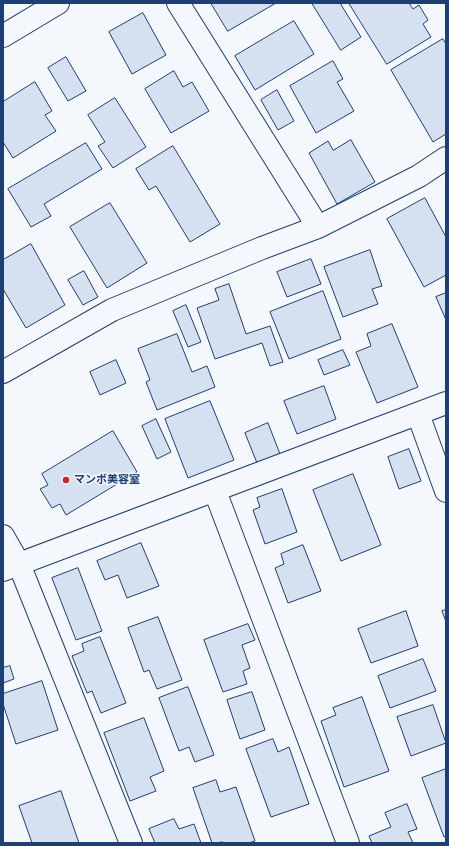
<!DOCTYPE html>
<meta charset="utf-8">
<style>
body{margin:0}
#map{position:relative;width:449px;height:846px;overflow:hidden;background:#f4f7fb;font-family:Manrope,sans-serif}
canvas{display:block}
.frame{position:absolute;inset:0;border:4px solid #1d3f73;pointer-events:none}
</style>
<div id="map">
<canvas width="449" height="846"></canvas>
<div class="frame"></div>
</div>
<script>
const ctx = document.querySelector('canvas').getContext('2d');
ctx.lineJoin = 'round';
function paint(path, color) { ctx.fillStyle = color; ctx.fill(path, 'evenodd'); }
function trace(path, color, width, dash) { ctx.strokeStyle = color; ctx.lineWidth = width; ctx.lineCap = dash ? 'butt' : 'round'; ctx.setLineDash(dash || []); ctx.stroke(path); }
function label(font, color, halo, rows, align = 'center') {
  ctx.font = font + ' Manrope,"Noto Sans JP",sans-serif'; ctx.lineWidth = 3; ctx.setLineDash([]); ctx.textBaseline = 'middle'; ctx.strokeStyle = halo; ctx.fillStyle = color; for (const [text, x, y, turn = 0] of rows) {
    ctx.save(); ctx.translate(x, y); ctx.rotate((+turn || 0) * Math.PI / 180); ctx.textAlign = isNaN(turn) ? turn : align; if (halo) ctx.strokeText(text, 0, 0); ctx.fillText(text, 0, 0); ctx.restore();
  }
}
const building = new Path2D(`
 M211,3H276L228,31Z
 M312,3H340L361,37L341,50Z
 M349,3H409L413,9L419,5L428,20L423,24L431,37L387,64Z
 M143,13L166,55L132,74L109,32Z
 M294,21L314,54L255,90L235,56Z
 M443,39L446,44V134L433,142L391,70Z
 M66,57L86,91L68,101L48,68Z
 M333,61L343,79L337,82L354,111L316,133L290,86Z
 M174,71L183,87L192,82L209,111L171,133L145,89Z
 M35,82L52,111L45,115L56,131L13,158L3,142V102Z
 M277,90L294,121L278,130L261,100Z
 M115,98L146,147L113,168L98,146L105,142L88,115Z
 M351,140L375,182L337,204L309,153L328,141L333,150Z
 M86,143L102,169L44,204L51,216L31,227L8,189Z
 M173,146L220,224L190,242L156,186L149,190L136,169Z
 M425,198L446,237V275L424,287L387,219Z
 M110,203L147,263L107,288L70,227Z
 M31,244L65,305L26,328L3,289V260Z
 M370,250L382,286L372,289L378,304L343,317L324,267Z
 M311,259L321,284L287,297L277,272Z
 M84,271L98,297L83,305L68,280Z
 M229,284L246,334L270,326L283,362L270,366L262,343L215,359L197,308L219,300L215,289Z
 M323,291L341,339L289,359L270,312Z
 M446,293V320L436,297Z
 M186,305L201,342L188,347L173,311Z
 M392,324L418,387L377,403L356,352L371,346L367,334Z
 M177,334L192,372L207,366L215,387L157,410L146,382L150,380L138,349Z
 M343,350L350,365L324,375L318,360Z
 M116,360L126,383L100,395L90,372Z
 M324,386L336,419L297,434L284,401Z
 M210,401L234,460L188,478L165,419Z
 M156,419L171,452L157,459L142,426Z
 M268,423L280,454L257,463L245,433Z
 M113,431L137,472L66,515L60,504L52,508L40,489L48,485L42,474Z
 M409,449L421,481L399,489L388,457Z
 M353,474L381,545L341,561L313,490Z
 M282,489L297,532L265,544L253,510L260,507L257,498Z
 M141,543L159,586L127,598L118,575L105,580L97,561Z
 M303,545L321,591L288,603L275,568L284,564L281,554Z
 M78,568L102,631L76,640L52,578Z
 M446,610V622L442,611Z
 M406,611L418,646L371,663L358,629Z
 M158,617L182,680L157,689L149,670L144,672L128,628Z
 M248,624L255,640L242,645L250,668L243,671L247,684L223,692L204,640Z
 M100,637L126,703L101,713L92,691L87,693L72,656L84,651L82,644Z
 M423,659L436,691L390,708L378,676Z
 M10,666L14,679L3,683V668Z
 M42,681L58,730L16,744L3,704V694Z
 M188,687L214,755L195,762L189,747L179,751L159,698Z
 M252,692L265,730L240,739L227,700Z
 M362,697L389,771L344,787L321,721L336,715L333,708Z
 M433,705L446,743L411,756L397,717Z
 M144,718L164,771L150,777L156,791L130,801L104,733Z
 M273,739L278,752L289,747L309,804L271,817L246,749Z
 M446,769V836L444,837L422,778Z
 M216,780L220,792L236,787L255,841L248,843H224L223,842L212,843L193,788Z
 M61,791L79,843H32L19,806Z
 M407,804L417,829L408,832L413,843H372L369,836L391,827L385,813Z
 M174,819L179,829L194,824L201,843H155L149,829Z`);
paint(building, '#d5e0f0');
trace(building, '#1d3f73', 1);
const minor = new Path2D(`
 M178,3L318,227
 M3,372L112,310L262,248L318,227L419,176L446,158
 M418,414L446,491
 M215,491L348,843
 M3,536L19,564L131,843
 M3,570L446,403`);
const tertiary = new Path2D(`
 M3,36L58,3`);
trace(minor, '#1d3f73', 24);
trace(tertiary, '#1d3f73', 24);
trace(minor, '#f4f7fb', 22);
trace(tertiary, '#f4f7fb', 22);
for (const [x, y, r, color] of [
 [66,480,4,"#c62828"]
]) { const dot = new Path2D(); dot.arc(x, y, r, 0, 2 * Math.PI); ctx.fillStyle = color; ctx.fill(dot); trace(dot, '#f4f7fb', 1.5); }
label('bold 11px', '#1d3f73', '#f4f7fb', [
 ["マンボ美容室",74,480]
], 'left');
</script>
